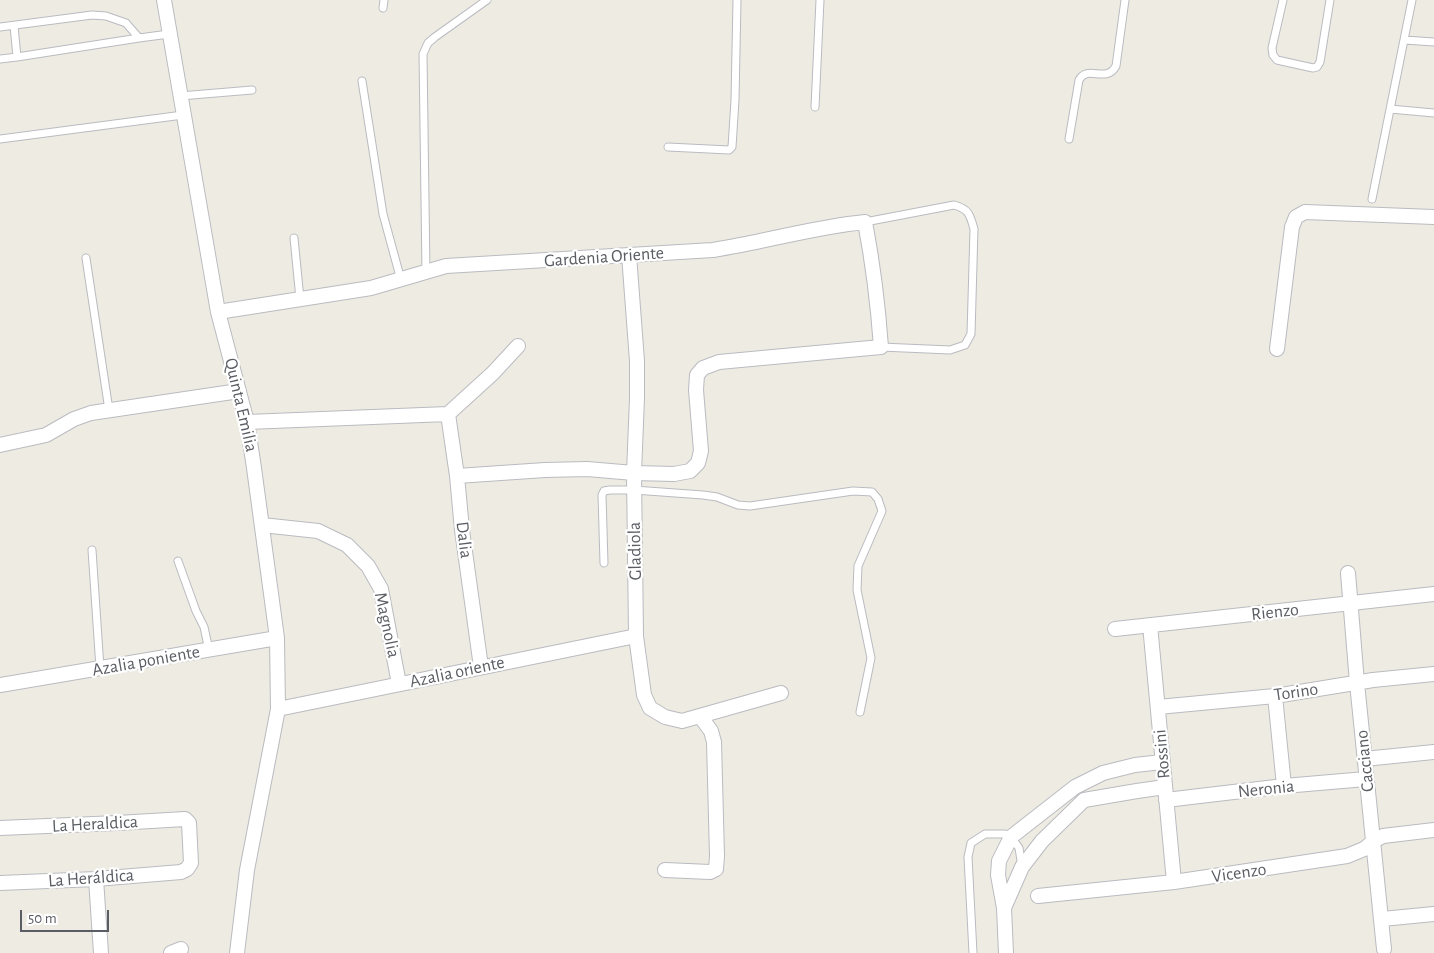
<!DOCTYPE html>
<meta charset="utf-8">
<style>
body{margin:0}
#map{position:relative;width:1434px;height:953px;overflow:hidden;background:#eeece2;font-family:"Alegreya Sans",sans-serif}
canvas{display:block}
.scale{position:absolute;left:20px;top:910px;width:89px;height:22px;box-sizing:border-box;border:2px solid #5a5d63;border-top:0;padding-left:6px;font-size:15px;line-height:18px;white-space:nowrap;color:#5a5d63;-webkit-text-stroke:4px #fff;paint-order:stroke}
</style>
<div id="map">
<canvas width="1434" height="953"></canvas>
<div class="scale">50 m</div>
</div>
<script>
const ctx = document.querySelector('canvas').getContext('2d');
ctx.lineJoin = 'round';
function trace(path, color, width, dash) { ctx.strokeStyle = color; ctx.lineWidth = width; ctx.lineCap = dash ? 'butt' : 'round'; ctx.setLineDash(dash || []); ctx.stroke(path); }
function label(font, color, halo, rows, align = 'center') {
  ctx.font = font + ' "Alegreya Sans",sans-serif'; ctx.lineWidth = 4.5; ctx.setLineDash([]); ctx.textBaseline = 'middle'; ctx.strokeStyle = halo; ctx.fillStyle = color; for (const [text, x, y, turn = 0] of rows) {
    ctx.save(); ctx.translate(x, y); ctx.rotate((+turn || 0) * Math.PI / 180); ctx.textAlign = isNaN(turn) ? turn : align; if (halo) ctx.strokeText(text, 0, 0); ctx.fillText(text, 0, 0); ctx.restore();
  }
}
const service = new Path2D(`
 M1283,0L1272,48L1273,55L1277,60L1313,68L1317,67L1320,62L1330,0
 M383,8L384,0
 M14,26L17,57L139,38
 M0,27L92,15L106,16L126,23L139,38L169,34
 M1404,40L1434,42
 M0,59L17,57
 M362,81L383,214L401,280
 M180,96L252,90
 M815,107L820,0
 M1390,109L1434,113
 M0,139L183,115
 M1069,139L1079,80C1088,64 1106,84 1116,66L1125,0
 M668,147L729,150L732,147L735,100L737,0
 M1372,199L1412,0
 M865,222L954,205C969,209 970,215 974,229L971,334L965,345L950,350L881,347
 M294,238L300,299
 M86,258L109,410
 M426,273L423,54L428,43L435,37L487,0
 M92,550L100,668
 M178,561L196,611L204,627L209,650
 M604,563L602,495L604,491L610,490H634L703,495L717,497L738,505L750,506L853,491L872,492L878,499L882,511L858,566L857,590L871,658L860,712
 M973,953L968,857L971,843L985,834H1005L1011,837L1019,848L1022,867`);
const minor = new Path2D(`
 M164,0L218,312L247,422L254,468L277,638L278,709L247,870L237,953
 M629,255L637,361V398L634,473L636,636L644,695L650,708L665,717L682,721L781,693
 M218,312L371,288L446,266L713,250C764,242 814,227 865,222C873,264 878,305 881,347L719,362L703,368L697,375L696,390L701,451L698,463L690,471L674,474L634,473L587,469L545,470L457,476
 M1277,349L1292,227L1296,217L1305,212L1434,217
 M448,414L457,476L462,530L481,667
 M448,414L493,373L518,346
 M247,422L448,414
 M0,445L46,435L74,419L91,413L239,391
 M262,525L318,531L347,545L368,566L381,589L399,684
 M1348,573L1357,683L1384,949
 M1150,625L1174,882
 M1115,629L1434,594
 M0,685L277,638
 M1275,696L1284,786
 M1158,707L1275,696L1373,680L1434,674
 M278,709L636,636
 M1364,759L1434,752
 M1166,800L1284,786L1366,779
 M0,828L117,823L185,819L189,823L191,863L187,869L181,872L96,879L0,883
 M665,870L710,872L716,869L717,856L714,742L711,731L700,716
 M96,879L101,953
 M1038,896L1174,882L1347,856L1364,849L1374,841L1383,836L1434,830
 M1004,908L1022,867L1042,841L1084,800L1137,791L1165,787
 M1382,919L1434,914
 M171,953L181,949
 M1006,953L1004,908L998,875L999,861L1011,837L1075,787L1103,773L1135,765L1162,762`);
trace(service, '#babbc1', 9);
trace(minor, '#babbc1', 16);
trace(service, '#fff', 7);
trace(minor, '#fff', 14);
label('18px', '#5a5d63', '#fff', [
 ["Gardenia Oriente",604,257,-4],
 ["Quinta Emilia",241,405,77],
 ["Dalia",464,540,83],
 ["Gladiola",635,551,-91],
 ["Rienzo",1275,612,-6],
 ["Magnolia",387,625,78],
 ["Azalia poniente",146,661,-10],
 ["Azalia oriente",457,672,-12],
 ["Torino",1296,692,-8],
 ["Rossini",1162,754,-95],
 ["Cacciano",1365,761,-96],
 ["Neronia",1266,789,-6],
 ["La Heraldica",95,824,-3],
 ["Vicenzo",1239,873,-8],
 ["La Heráldica",91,878,-4]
]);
</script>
